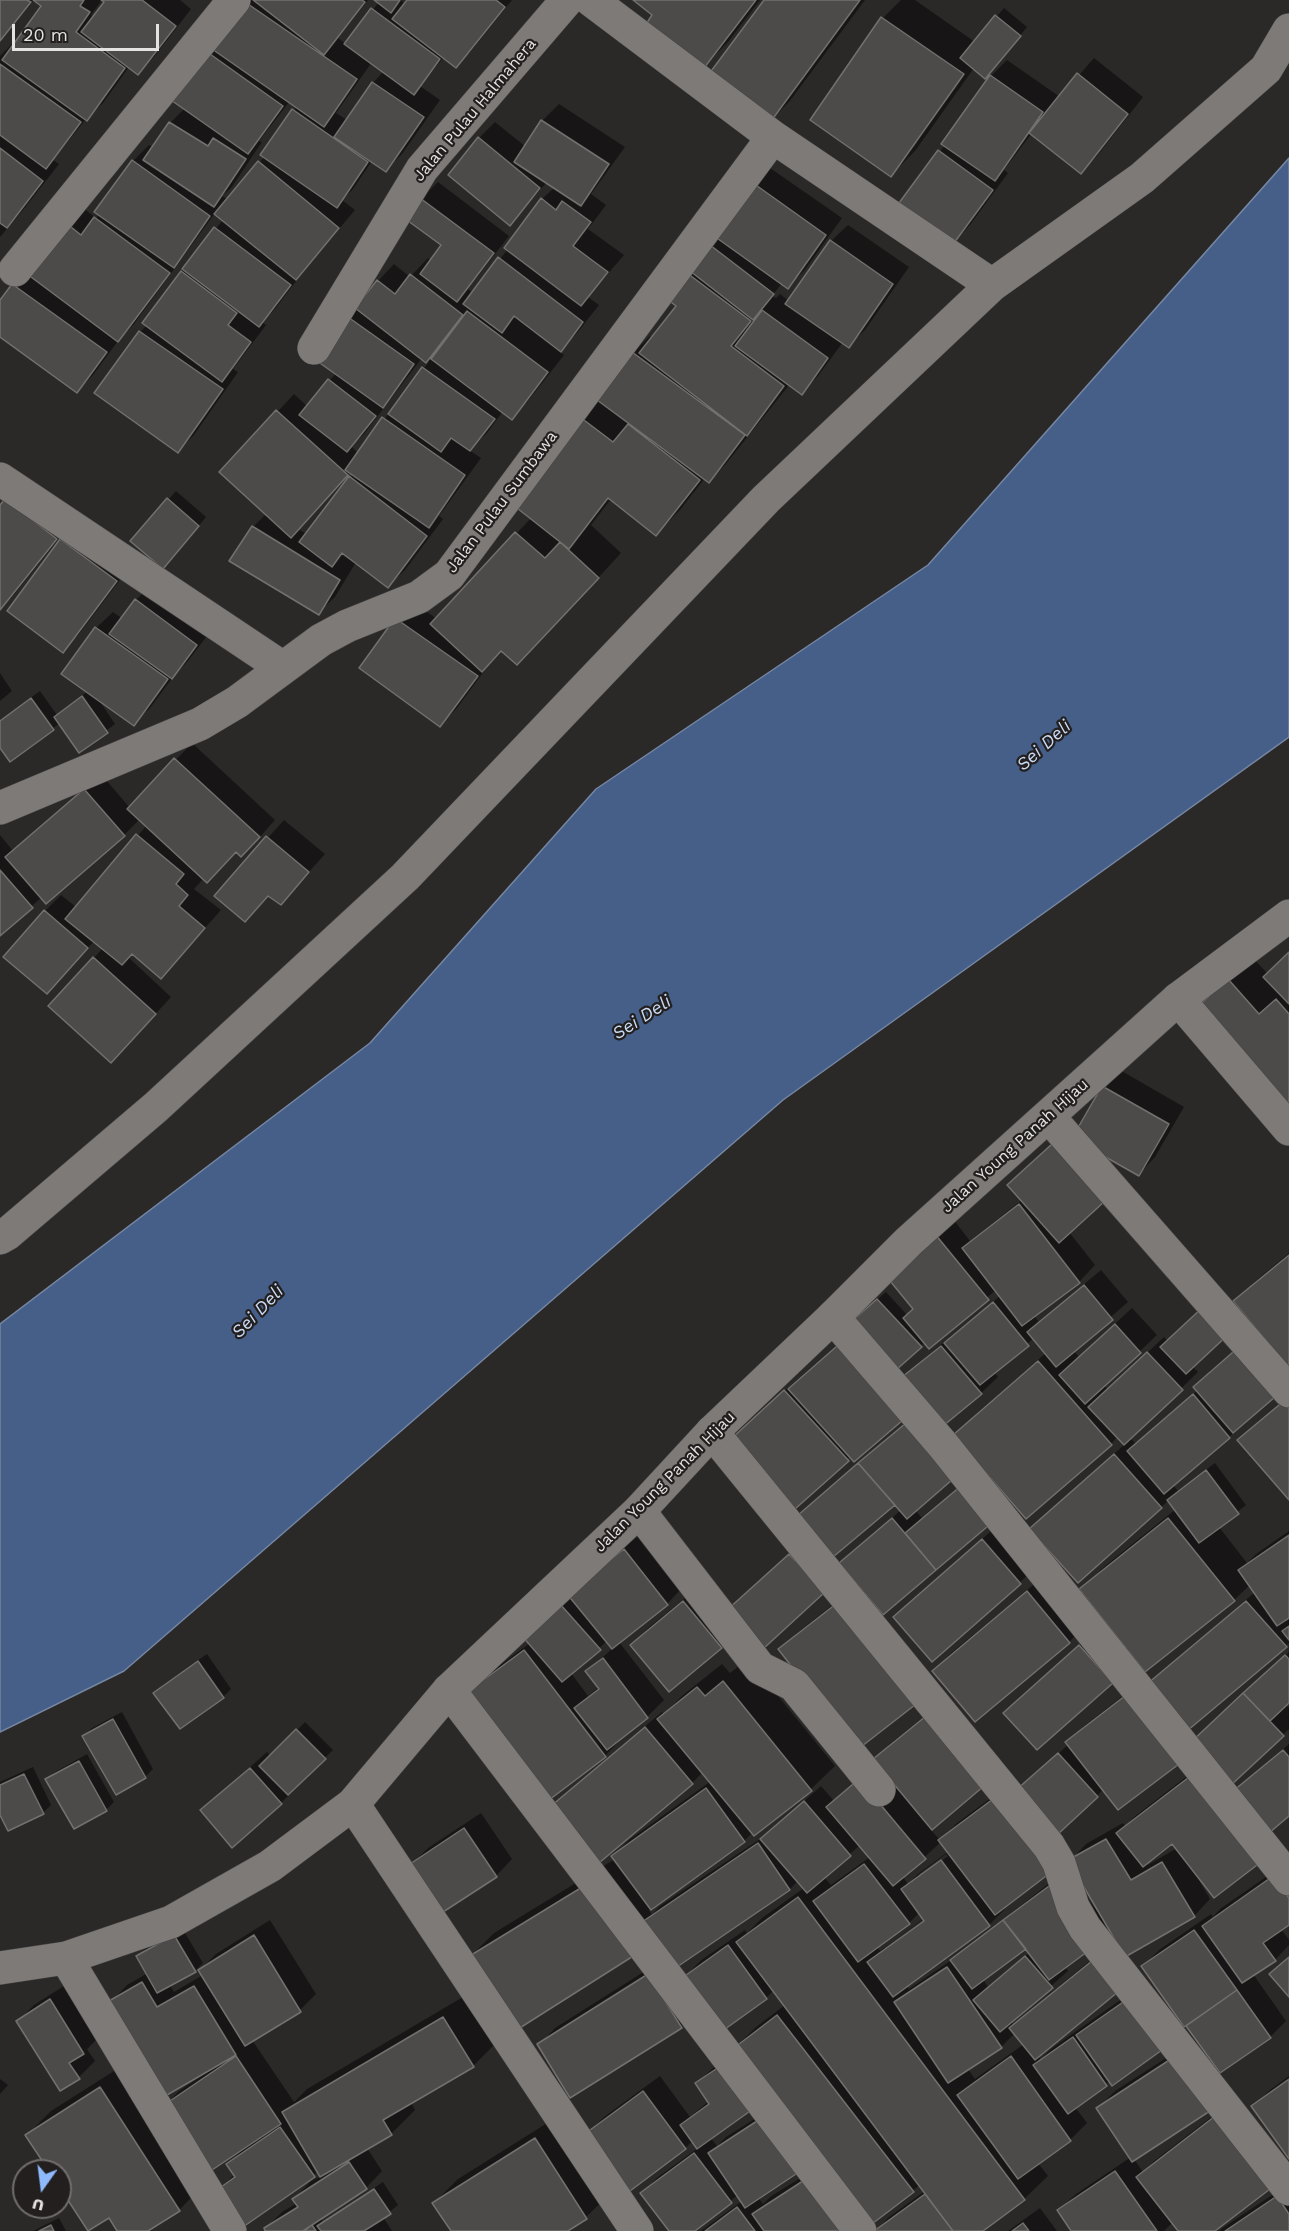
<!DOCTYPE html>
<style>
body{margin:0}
#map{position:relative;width:1289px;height:2231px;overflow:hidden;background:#2b2928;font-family:"Work Sans",sans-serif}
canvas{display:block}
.north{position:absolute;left:12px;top:2159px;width:60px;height:60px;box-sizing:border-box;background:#221f1e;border:2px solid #706d6c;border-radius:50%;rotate:194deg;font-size:16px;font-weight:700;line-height:24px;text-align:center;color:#e5e3e2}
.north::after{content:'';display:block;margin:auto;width:21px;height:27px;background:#8eb9fc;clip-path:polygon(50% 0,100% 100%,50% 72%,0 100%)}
.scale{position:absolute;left:12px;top:24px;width:147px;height:27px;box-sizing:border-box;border:3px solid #e5e3e2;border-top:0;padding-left:8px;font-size:18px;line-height:21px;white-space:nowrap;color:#e5e3e2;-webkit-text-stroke:4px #221f1e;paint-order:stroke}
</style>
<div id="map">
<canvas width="1289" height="2231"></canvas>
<div class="north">U</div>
<div class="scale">20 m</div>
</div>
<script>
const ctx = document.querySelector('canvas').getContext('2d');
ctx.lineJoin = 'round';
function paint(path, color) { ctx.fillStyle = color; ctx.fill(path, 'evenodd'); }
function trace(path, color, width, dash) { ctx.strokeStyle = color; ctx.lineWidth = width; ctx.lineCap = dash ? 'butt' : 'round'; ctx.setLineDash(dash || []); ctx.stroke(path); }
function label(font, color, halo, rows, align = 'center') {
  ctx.font = font + ' "Work Sans",sans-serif'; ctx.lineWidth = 4.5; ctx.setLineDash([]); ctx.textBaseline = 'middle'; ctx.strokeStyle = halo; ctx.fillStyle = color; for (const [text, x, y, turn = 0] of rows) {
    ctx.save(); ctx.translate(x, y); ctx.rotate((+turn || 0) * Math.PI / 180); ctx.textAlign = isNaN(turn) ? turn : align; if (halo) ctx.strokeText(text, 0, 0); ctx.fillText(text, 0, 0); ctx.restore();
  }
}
const water = new Path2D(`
 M1289,158V737L783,1100L124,1671L0,1732V1324L370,1043L596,789L928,565Z`);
paint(water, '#465f88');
trace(water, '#7687a3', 1.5);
paint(new Path2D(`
 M0,0H34L0,42Z
 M35,0H102L91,15L94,17L106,2L103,0H180L191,9L154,57L138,73L129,67L103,103L86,119L53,160L59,164L23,210L0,237V56L12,44L14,46L44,6Z
 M249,0H368L338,38L346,44L379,2L376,0H401L405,5L409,0H512L472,50L456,66L444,57L420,86L440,100L402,154L386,170L372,161L353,189L342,200L355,210L306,268L275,309L262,322L266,325L233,369L238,372L194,435L178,451L140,332L147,325L184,268L223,220L215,213L134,324L118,341L93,375L77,391L0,336V303L83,208L96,218L100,214L133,161L149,145L154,148L170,123L185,108L170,98ZM372,62L384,71L373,83L347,120L336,113ZM290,101L297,106L265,156L228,200L222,196L231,188L262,142L259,141Z
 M635,0H760L728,42L704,66L654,15Z
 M766,0H865L789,102L765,126Z
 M901,0H915L975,42L1004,8L1027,27L993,69L974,68L915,151L891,175L812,119L883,18Z
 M1094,58L1143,97L1097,156L1081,172L1032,133L1004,170L1008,173L970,225L954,242L901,203L945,145L991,76L1007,60L1060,97Z
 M559,104L625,147L591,194L606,205L588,229L624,255L588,297L599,305L577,333L559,351L564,355L528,401L512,418L503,411L487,433L469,450L481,458L439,516L443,519L405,570L388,586L356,562L335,597L318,613L253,527L266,514L221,472L294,394L308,407L336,373L349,318L358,309L357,308L378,281L394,264L410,277L428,258L431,261L443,245L421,199L438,182L509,236L468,289L473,293L508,249L542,199L555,187L547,182L510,224L479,138L495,122L526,147L542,121ZM422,358L428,363L358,453L351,446L364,434ZM350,472L353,474L307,534L298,529ZM344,553L353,560L352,561L342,555Z
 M770,168L842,218L804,271L787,287L782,283L772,296L776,298L780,294L789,301L831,241L848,225L909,267L865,330L848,346L843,342L818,376L801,393L790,384L725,465L709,481L705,478L680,510L656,534L611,499L591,525L621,553L541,640L502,649L493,659L457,708L440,725L361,668L413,602L437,619L532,517L510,500L633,353L650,336L652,338L678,305L665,296Z
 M176,491L206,517L171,559L132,540Z
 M0,508L72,522L13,596L0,609Z
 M77,524L132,564L79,634L63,651L61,540Z
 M152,584L213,628L188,661L173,677L150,708L133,724L99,700L115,724L79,751L60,723L11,760L0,745V720L40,691L57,715L88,691L96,628L113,612L123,619L136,600Z
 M0,673L12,691L0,701Z
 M192,743L275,820L258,839L237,850L204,878L194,889L221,910L161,977L133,953L128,957L171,997L127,1045L50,1006L103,948L94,941L63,976L45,911L61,895L76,907L147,825L140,819L124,835L42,897L0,934V835L13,851L101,774L130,808Z
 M284,820L325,854L281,903L269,895L245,920L216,895Z
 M1289,953V1109L1199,1007L1252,957L1268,974Z
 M1120,1070L1184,1107L1155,1157L1139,1174L1083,1142L1069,1232L1095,1265L1079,1282L1034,1316L1039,1322L1101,1270L1128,1302L1073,1350L1079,1357L1132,1308L1157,1335L1104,1385L1108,1390L1164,1337L1198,1372L1130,1438L1136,1444L1198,1390L1195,1387L1211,1370L1259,1329L1235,1301L1259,1278L1289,1253V1382L1229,1437L1173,1485L1178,1491L1215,1463L1246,1505L1219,1527L1247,1563L1256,1554L1289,1531V1643L1187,1729L1195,1740L1289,1652V1701L1286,1704L1289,1708V1729L1230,1785L1235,1791L1289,1744V1814L1199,1880L1210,1899L1194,1916L1127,1955L1139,1970L1123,1986L1038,2055L1041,2059L1051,2049L1143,1984L1110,2081L1075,2107L1087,2123L1070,2140L1038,2163L1048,2176L1024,2199L981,2231H875L889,2217L925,2191L920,2185L868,2225L839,2231H701L742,2201L738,2195L692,2231H671L642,2193L658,2177L698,2148L693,2141L685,2148L588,2133L604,2117L660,2076L690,2117L709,2101L697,2083L714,2067L734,2053L732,2051L756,2027L785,2005L774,1990L766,1998L684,1978L700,1961L745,1930L747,1933L762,1918L804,1888L798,1881L790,1889L674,1967L653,1936L470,1957L494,1933L615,1859L613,1856L629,1840L711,1781L703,1772L692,1783L553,1806L569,1790L662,1712L664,1714L683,1695L722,1664L730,1673L748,1659L835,1766L811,1789L754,1834L753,1832L744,1841L649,1910L652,1915L660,1906L766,1835L821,1786L834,1801L878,1763L875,1759L891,1743L943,1701L983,1785L930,1829L940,1840L957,1823L1014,1781L1020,1788L1069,1744L1067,1743L1084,1726L1147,1677L1151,1682L1255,1592L1250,1585L1234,1600L1081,1589L1105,1566L1176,1509L1169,1500L1078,1581L1048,1513L1125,1444L1118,1436L1111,1444L974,1457L915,1510L922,1518L979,1470L993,1520L881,1615L780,1649L797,1633L859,1584L841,1563L901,1510L895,1503L799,1516L816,1499L927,1405L904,1377L921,1361L1000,1296L996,1290L929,1347L925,1342L921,1346L861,1314L886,1292L907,1315L914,1308L888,1276L953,1219L970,1241L1022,1200L1076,1135L1103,1087ZM1034,1338L1046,1353L978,1412L956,1434L946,1422L981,1393L998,1377L994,1372ZM1195,1747L1208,1760L1134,1817L1125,1826L1123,1823L1086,1844L1070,1861L1100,1911L1098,1912L1066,1870L953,1959L909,1989L906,1986L989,1925L1005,1909L1004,1907L1055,1834L1104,1789ZM942,1841L949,1851L919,1873L908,1884L903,1877ZM1172,1842L1177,1848L1148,1865L1146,1862ZM860,1845L870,1857L831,1885L824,1877ZM946,1854L948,1856L919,1878V1874ZM920,1912L924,1918L880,1951L877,1947L909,1923ZM929,1915L931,1918L885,1950V1947ZM1110,1928L1116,1939L1028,2012L1014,2026L1011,2021L1068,1971L1064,1966L1094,1944ZM1026,1947L1030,1952L988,1987L983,1979ZM1015,2033L1024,2044L975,2079L968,2069L1001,2047ZM766,2094L775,2106L726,2137L717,2146L710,2137ZM813,2155L821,2165L770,2197L763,2204L758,2197Z
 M854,1330L851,1456L795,1507L749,1422Z
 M999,1524L1037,1567L933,1659L895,1617Z
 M641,1534L683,1587L667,1604L619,1642L664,1700L647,1717L620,1738L621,1739L605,1756L481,1679L530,1643L586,1578ZM607,1641L613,1648L587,1671L599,1687L588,1696L571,1673Z
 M1044,1576L1085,1626L1069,1642L934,1671L950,1654Z
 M700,1586L737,1631L721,1647L632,1645L648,1628Z
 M1096,1630L1112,1682L1005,1713L1021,1696Z
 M207,1654L231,1689L223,1697L180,1727L155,1693L163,1685Z
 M122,1712L153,1769L145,1777L117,1793L84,1736L92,1728Z
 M305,1722L333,1750L296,1785L297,1787L281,1803L202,1810L267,1752L271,1757Z
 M87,1754L114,1802L106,1810L47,1780L55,1772Z
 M33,1767L51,1805L43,1813L0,1811V1782Z
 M481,1813L512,1859L496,1876L412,1864L428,1848Z
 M1289,1861V1923L1281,1929L1289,1940V1945L1275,1960L1253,1974L1286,2021L1270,2037L1220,2071L1143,1966L1159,1950L1211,1914L1213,1917L1220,1909Z
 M270,1920L316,1994L300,2010L252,2040L294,2102L307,2089L468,1994L497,2042L473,2066L411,2102L415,2110L391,2134L367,2148L382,2171L366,2188L320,2218L323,2222L383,2182L398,2205L383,2217L392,2231H267L266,2228L282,2212L297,2203L294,2199L310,2182L321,2176L319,2171L243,2224L219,2190L235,2174L228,2164L242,2150L163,2107L179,2091L203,2075L111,2002L127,1985L148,1973L138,1957L146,1948L182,1928L203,1963L195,1971L170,1985L174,1992L203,1975L200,1970L216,1954Z
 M664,1959L698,2010L681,2027L571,2096L539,2045L555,2028Z
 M67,1984L100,2036L87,2049L95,2061L79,2077L18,2021L34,2005Z
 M1194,2040L1228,2092L1134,2159L1143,2172L1154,2161L1236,2098L1212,2231H1180L1173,2222L1164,2231H1073L1059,2210L1076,2194L1131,2157L1098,2108L1115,2091Z
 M125,2064L203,2186L179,2210L145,2231H119L109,2216L60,2185V2171H51L27,2135L51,2111Z
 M1289,2076V2157L1253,2106L1270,2090Z
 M0,2079L8,2085L0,2094Z
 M560,2115L610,2194L586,2217L565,2231H453L434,2203L458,2179Z
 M1289,2184V2231H1220L1221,2229Z
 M1040,2208L1057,2231H1008Z
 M59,2218L66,2231H33Z`), '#0007');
const building = new Path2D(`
 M0,0H27L31,2L0,41Z
 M33,0H84L80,6L90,12L76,32L125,68L87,121L2,60L41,6Z
 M101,0H142L176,26L138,75L81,32L104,2Z
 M253,0H362L365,2L324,55Z
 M374,0H400L391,13Z
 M407,0H496L505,7L456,68L392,19Z
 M633,0H756L704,68L646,24L652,15Z
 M764,0H860L766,128L703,82Z
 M245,2L357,79L324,127L212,49Z
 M371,8L440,59L414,95L344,44Z
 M995,15L1021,36L985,79L960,58Z
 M881,17L964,74L891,177L810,120Z
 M203,49L283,106L248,154L168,98Z
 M0,64L81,122L46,169L0,135Z
 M1077,73L1128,114L1081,174L1029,133Z
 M990,75L1043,112L995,181L941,144Z
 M372,82L424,117L386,172L334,137Z
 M292,109L368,162L337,208L260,155Z
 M541,120L609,164L581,206L514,162Z
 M169,122L208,146L213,138L246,159L214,207L143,160Z
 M478,137L540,188L510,226L448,175Z
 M0,148L43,181L7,228L0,223Z
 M938,150L993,190L954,243L899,203Z
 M132,160L210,216L174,268L94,212Z
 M258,161L339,228L296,280L214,214Z
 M753,183L826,235L788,289L714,236Z
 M420,198L494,253L457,302L420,274L441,245L404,218Z
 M541,198L556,210L562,201L591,222L573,246L608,272L581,306L504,248Z
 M94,217L170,273L118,342L27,274L66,223L81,235Z
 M214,227L291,285L259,327L182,269Z
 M830,240L893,284L849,348L785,304Z
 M710,245L774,294L753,320L690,271Z
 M498,257L583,322L561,352L514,316L502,333L463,304Z
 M683,270L751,321L731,346L784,386L747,436L639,353L676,306L663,296Z
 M181,271L237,313L228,325L251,342L222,382L142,323Z
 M410,274L463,315L426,363L355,308L377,280L395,294Z
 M12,284L107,352L77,393L0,337V300Z
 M762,310L828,358L802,395L735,346Z
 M467,311L548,372L512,420L431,359Z
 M348,317L414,364L383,408L317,361Z
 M139,331L223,389L178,453L94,393Z
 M632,352L745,435L709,483L597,400Z
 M422,367L495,419L470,451L451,438L441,452L388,414Z
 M328,379L376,416L347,452L299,415Z
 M276,410L348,475L291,538L219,472Z
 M576,414L613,442L628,424L700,480L656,536L608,498L569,549L508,501Z
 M382,417L465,475L429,528L345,470Z
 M349,476L427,536L388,588L342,553L332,567L299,542Z
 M167,498L199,526L163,569L130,541Z
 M5,499L57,539L0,610V505Z
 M252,526L340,580L319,615L229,561Z
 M515,532L545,558L560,542L599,578L517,665L501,651L482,672L430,624Z
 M60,539L117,581L63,653L7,611Z
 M135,599L197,645L172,679L109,634Z
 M395,618L478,676L440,727L359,668Z
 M95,627L168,679L134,726L61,674Z
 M82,696L108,733L79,753L54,717Z
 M31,698L54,730L10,762L0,748V721Z
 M174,758L260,837L241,857L236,852L207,883L127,809Z
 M84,789L125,836L46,904L5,857Z
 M136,834L184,874L176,884L188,895L179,906L205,928L161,979L132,954L122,965L65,919Z
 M266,836L309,872L281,905L268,896L245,922L214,896Z
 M0,870L33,908L0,936Z
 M44,910L88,948L47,994L3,957Z
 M1289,952V1004L1263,977Z
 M93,957L156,1014L111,1063L48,1006Z
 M1228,979L1259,1014L1276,999L1289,1014V1112L1197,1007Z
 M1102,1086L1169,1124L1139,1176L1072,1138Z
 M1052,1144L1105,1201L1059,1243L1007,1185Z
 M1019,1204L1080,1283L1022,1326L962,1248Z
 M935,1234L989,1300L929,1349L903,1318L913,1309L886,1276Z
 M1289,1255V1368L1233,1301Z
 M1084,1285L1113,1320L1056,1367L1027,1332Z
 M877,1299L922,1347L896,1370L851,1322Z
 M993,1302L1029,1346L980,1385L944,1343Z
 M1204,1306L1231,1332L1186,1374L1160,1347Z
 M1115,1324L1141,1353L1085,1404L1059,1375Z
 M1241,1345L1282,1391L1233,1433L1193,1387Z
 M837,1346L903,1420L854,1462L788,1389Z
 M941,1346L982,1394L943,1426L902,1377Z
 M1147,1352L1183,1390L1124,1445L1088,1407Z
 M1038,1361L1112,1445L1026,1519L953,1435Z
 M784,1390L849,1461L795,1509L731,1439Z
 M1193,1394L1230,1438L1164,1494L1127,1451Z
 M1285,1400L1289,1405V1500L1237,1440Z
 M912,1418L960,1473L907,1519L858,1463Z
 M1114,1454L1162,1508L1078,1583L1029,1529Z
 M858,1463L895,1505L833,1557L797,1516Z
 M1206,1470L1239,1514L1199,1543L1167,1500Z
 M962,1485L994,1521L936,1570L905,1533Z
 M892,1518L936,1570L883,1615L839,1563Z
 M1168,1518L1235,1601L1145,1672L1079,1589Z
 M1289,1535V1618L1277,1626L1238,1570Z
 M982,1539L1021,1584L932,1662L893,1617Z
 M624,1549L668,1605L612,1649L567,1594Z
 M789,1554L825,1592L763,1649L727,1610Z
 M1027,1591L1070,1643L975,1722L932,1671Z
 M841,1600L920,1701L857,1750L778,1649Z
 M683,1601L722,1648L669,1692L630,1645Z
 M1246,1601L1287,1647L1187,1731L1147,1684Z
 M560,1604L601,1650L562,1682L522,1636Z
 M1289,1626V1640L1282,1631Z
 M1079,1645L1113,1683L1037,1750L1003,1713Z
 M524,1650L606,1757L545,1803L463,1695Z
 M1285,1655L1289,1659V1703L1270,1721L1243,1693Z
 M603,1658L648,1718L607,1750L574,1708L599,1689L585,1671Z
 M198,1661L224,1698L180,1729L153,1693Z
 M723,1681L812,1791L754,1836L657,1719L697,1687L705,1696Z
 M1130,1692L1183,1761L1118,1810L1065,1742Z
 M1243,1693L1284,1736L1230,1786L1190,1743Z
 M926,1716L984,1786L932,1830L873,1759Z
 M113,1719L146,1778L116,1795L82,1736Z
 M645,1727L693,1784L599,1863L551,1806Z
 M296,1729L326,1759L288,1795L259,1766Z
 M1283,1750L1289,1757V1816L1269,1833L1233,1791Z
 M1058,1753L1098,1797L1057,1835L1016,1790Z
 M79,1761L107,1811L74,1829L45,1779Z
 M250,1768L282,1804L232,1848L200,1810Z
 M24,1774L44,1814L8,1831L0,1815V1785Z
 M1193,1774L1261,1862L1214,1898L1172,1844L1143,1867L1116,1833Z
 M859,1779L926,1859L893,1886L826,1807Z
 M706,1788L745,1842L651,1910L611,1856Z
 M997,1796L1054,1870L995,1915L938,1840Z
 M804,1801L851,1856L807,1893L760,1839Z
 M464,1828L497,1877L443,1912L410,1864Z
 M1106,1839L1131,1880L1162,1862L1195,1917L1125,1957L1068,1860Z
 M758,1843L790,1890L674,1969L642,1922Z
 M941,1860L990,1926L893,1997L867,1962L924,1921L901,1889Z
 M864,1864L910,1924L858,1962L813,1901Z
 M1273,1876L1289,1898V1925L1263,1943L1276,1961L1242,1983L1202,1926Z
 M592,1881L638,1953L515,2031L468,1957Z
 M1049,1886L1095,1946L1049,1980L1003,1920Z
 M798,1897L1025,2200L983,2231H953L736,1942Z
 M1003,1920L1026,1949L972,1989L950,1960Z
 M1194,1930L1237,1990L1184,2027L1141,1966Z
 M174,1935L196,1972L157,1993L136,1956Z
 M254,1935L301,2012L245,2046L198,1970Z
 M728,1945L767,1999L721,2032L682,1978Z
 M1025,1956L1053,1988L1000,2032L973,2000Z
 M1098,1956L1124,1987L1035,2060L1009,2028Z
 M1289,1957V1997L1269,1974Z
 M947,1967L1002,2048L948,2083L894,2002Z
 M648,1974L682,2028L570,2098L537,2044Z
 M142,1982L157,2007L194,1986L236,2055L167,2095L109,2001Z
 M1237,1990L1271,2038L1220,2073L1186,2026Z
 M50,1999L84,2054L69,2063L80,2079L60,2091L16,2021Z
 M1126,2000L1162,2050L1112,2086L1076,2035Z
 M777,2015L914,2192L868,2227L730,2051Z
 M443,2017L474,2067L383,2120L392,2135L320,2177L282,2112Z
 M1073,2037L1107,2086L1068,2114L1033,2065Z
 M1177,2055L1213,2109L1132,2162L1096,2108Z
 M236,2056L281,2124L206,2174L161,2107Z
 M1011,2056L1071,2141L1018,2179L957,2095Z
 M722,2065L753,2109L697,2149L680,2125L709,2104L695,2083Z
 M1289,2079V2159L1251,2106Z
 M100,2087L180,2211L148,2231H117L109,2218L88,2231L60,2188V2171H49L25,2135Z
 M643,2091L686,2149L630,2191L586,2133Z
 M1219,2113L1274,2186L1215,2231H1178L1136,2177Z
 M760,2119L796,2174L745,2208L708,2153Z
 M280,2127L315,2177L243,2227L217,2190L235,2177L226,2164Z
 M535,2138L587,2219L568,2231H451L432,2203Z
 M694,2153L732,2203L695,2231H669L640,2193Z
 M349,2162L367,2189L303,2231H265L264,2228L298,2207L292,2199Z
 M1115,2171L1157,2231H1071L1057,2210Z
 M809,2177L842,2231H764L752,2214Z
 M374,2189L391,2214L364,2231H321L317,2226Z
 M925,2194L953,2231H874Z
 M1277,2196L1289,2214V2231H1225Z
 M737,2207L755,2231H705Z
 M1023,2223L1029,2231H1012Z
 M51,2225L54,2231H39Z
 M312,2225L316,2231H304Z`);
paint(building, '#4d4b49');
trace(building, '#73706e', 1.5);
const minor = new Path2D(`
 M591,0L773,137L992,285
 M15,270L234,0
 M314,348L422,169L567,0
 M0,479L283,668
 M0,808L200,724L237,702L321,640L347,626L419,597L449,575L773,137
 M1178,999L1289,1129
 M1049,1117L1289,1391
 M0,1238L7,1234L156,1107L405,877L766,499L992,285L1142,178L1266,69L1289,30
 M833,1317L943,1445L1289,1879
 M712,1432L1049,1846L1059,1863L1073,1907L1085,1928L1289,2189
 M639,1511L760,1668L794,1685L879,1790
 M449,1690L860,2231
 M353,1804L637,2231
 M66,1958L230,2231`);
const tertiary = new Path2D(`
 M0,1968L66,1958L171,1922L270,1866L353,1804L449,1690L639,1511L712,1432L833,1317L908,1242L1178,999L1289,916`);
trace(minor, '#464443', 34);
trace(tertiary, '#464443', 34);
trace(minor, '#7d7a78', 33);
trace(tertiary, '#7d7a78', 33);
label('16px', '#e5e3e2', '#221f1e', [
 ["Jalan Pulau Halmahera",475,110,-50],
 ["Jalan Pulau Sumbawa",502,502,-53],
 ["Jalan Young Panah Hijau",1015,1146,-42],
 ["Jalan Young Panah Hijau",665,1482,-45]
]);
label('italic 18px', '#c9daf4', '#221f1e', [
 ["Sei Deli",1044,746,-42],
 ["Sei Deli",642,1018,-33],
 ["Sei Deli",258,1312,-46]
]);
</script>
